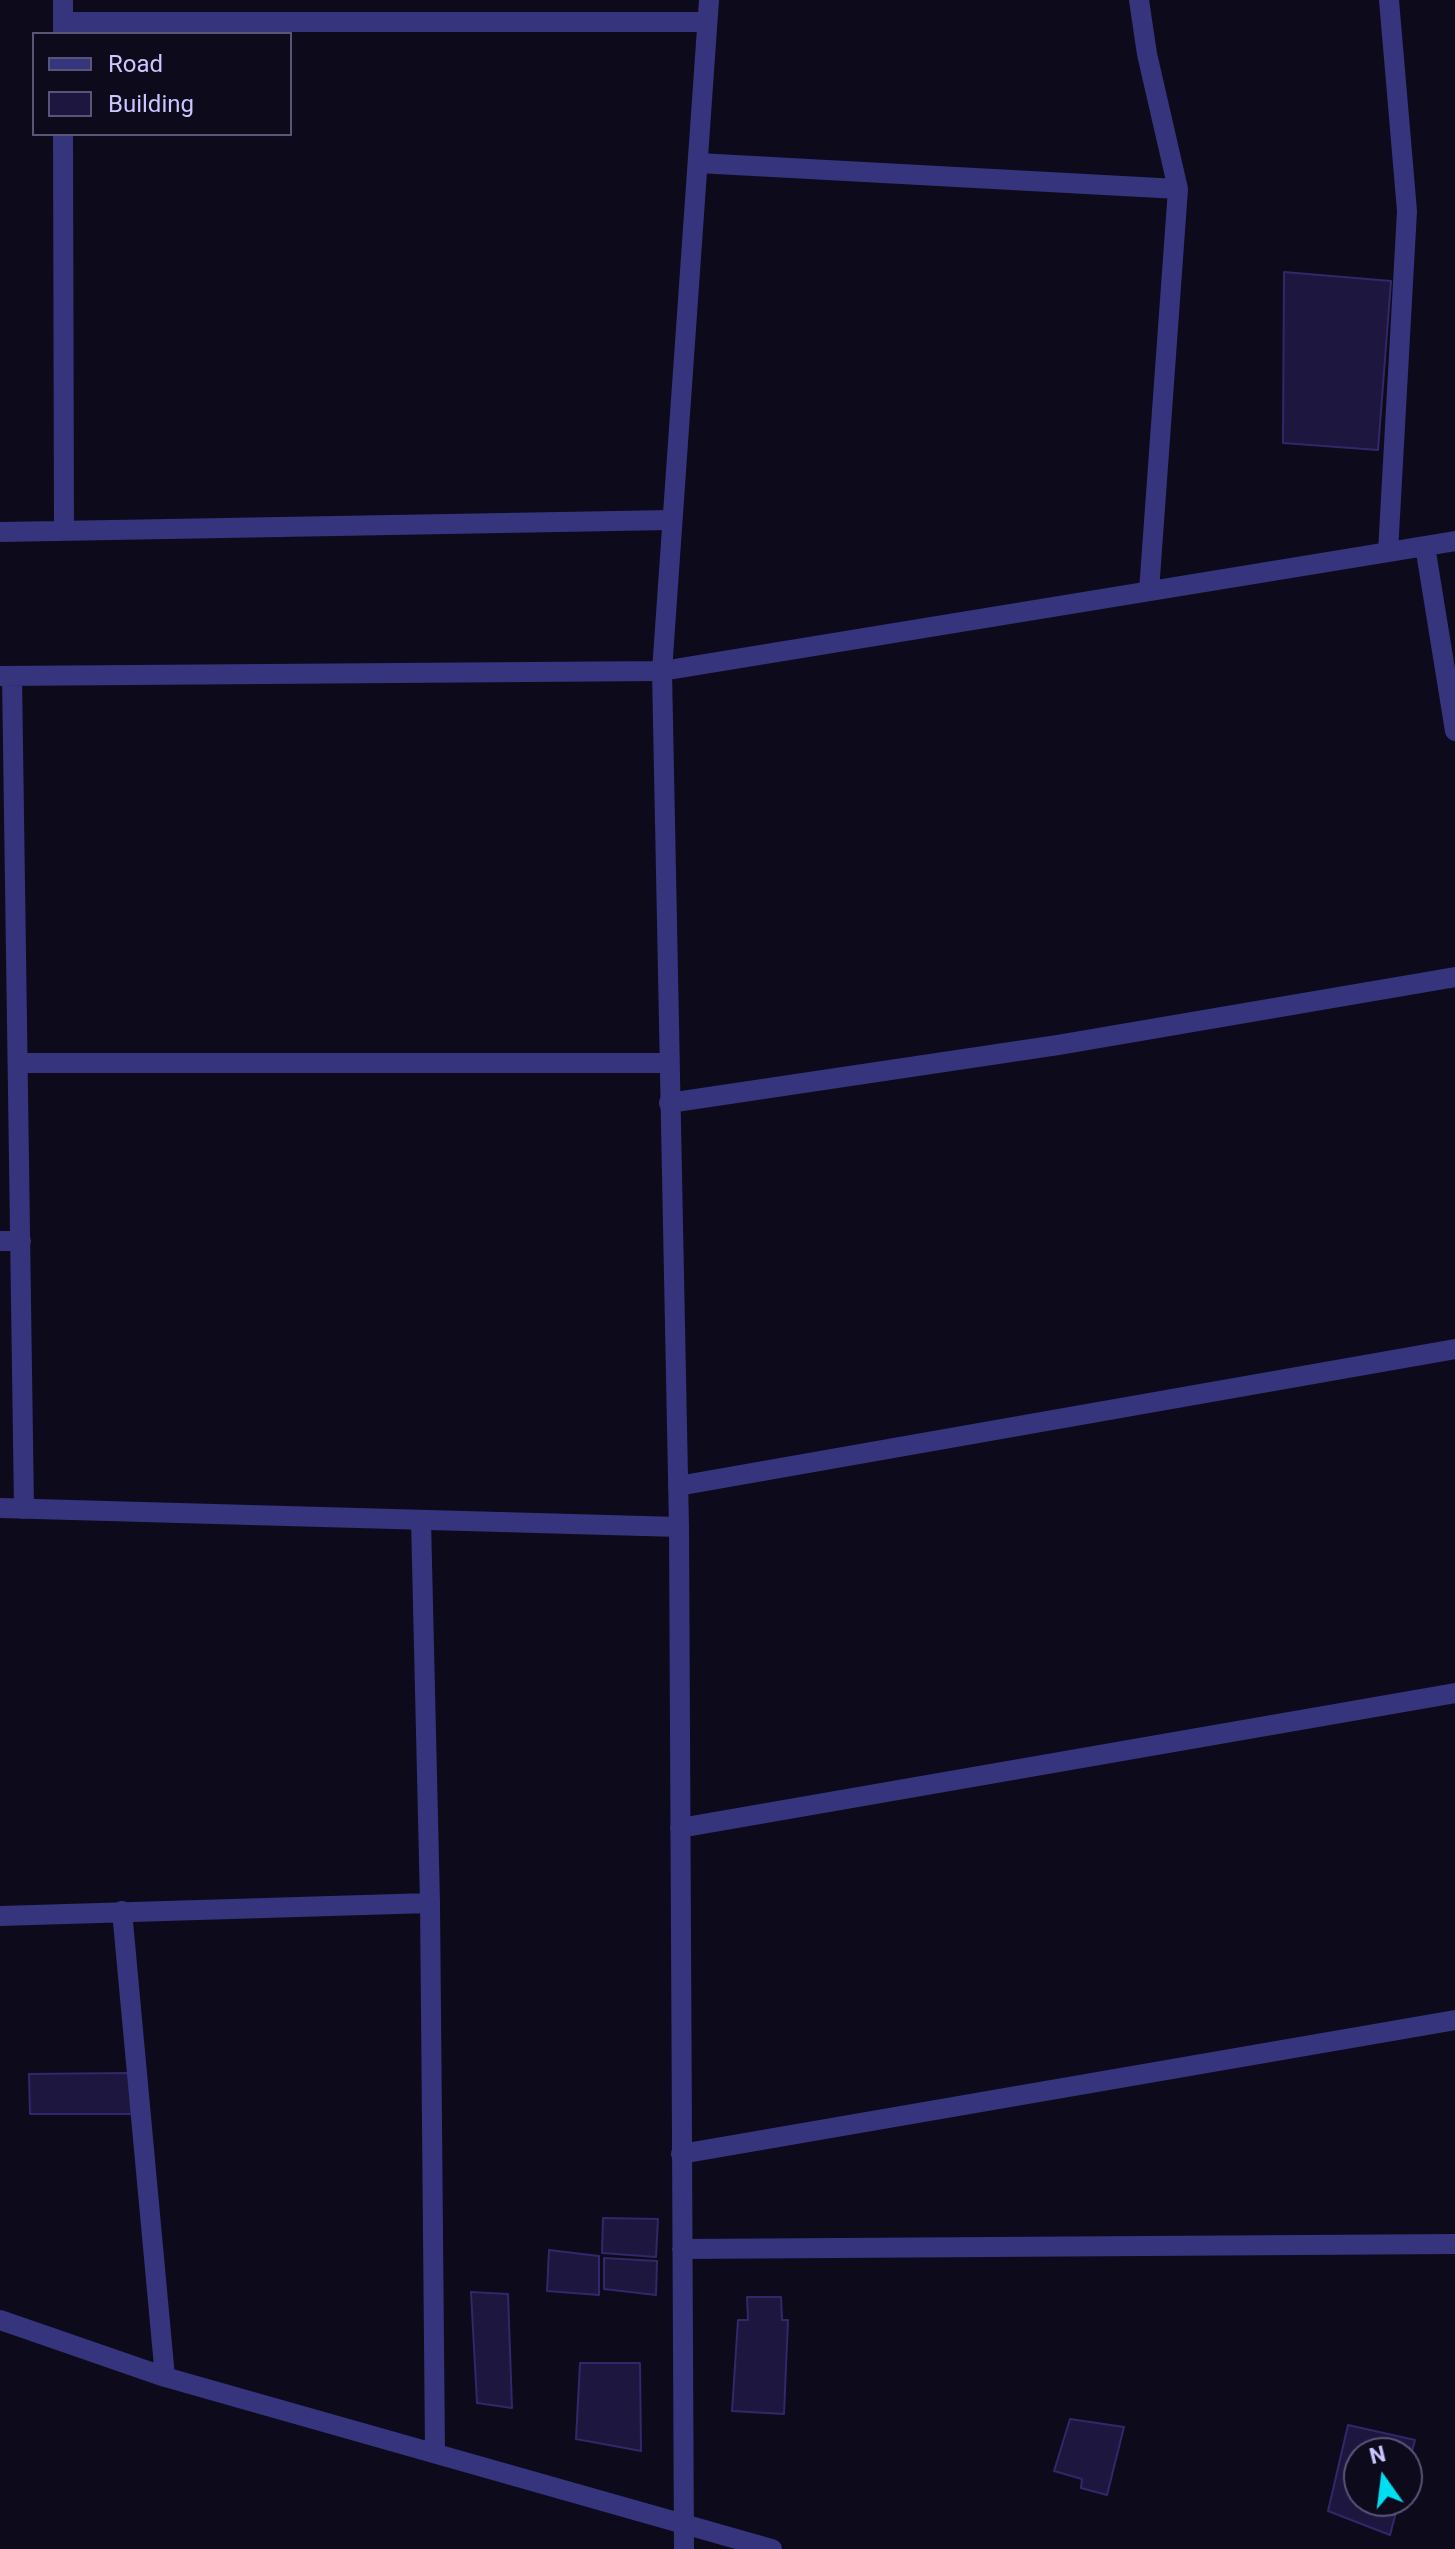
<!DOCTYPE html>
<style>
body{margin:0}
#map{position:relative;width:1455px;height:2549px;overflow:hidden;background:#0d0a1c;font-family:Roboto,sans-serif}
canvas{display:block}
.legend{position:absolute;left:32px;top:32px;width:260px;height:104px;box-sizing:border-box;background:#0d0a1c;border:2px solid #595577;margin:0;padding:10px 14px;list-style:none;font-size:24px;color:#cbc6ff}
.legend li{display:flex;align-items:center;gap:16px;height:40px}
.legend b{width:40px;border:2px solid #595577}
.north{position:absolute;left:1343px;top:2437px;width:80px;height:80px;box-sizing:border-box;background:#0d0a1c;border:2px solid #595577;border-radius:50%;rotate:346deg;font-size:22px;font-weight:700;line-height:32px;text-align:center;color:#cbc6ff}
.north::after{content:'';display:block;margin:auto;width:28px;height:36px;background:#00def1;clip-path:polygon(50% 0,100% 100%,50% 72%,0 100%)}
</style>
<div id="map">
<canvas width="1455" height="2549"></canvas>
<ul class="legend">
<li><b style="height:10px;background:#35347d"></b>Road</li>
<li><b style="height:22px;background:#1d163e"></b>Building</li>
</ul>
<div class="north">N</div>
</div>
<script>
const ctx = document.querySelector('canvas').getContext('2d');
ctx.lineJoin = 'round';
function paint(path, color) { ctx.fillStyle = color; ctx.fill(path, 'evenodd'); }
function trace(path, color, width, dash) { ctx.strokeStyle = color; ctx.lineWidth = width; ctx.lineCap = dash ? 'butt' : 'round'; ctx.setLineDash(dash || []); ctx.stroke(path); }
const building = new Path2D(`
 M1284,272L1391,281L1378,450L1283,443Z
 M130,2073L132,2114H30L29,2074Z
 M603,2218L658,2219L656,2257L602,2253Z
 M549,2250L599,2256V2295L547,2291Z
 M604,2258L657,2261L656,2295L604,2289Z
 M471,2292L508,2294L512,2408L477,2403Z
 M747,2297H781L782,2320H788L784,2414L732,2411L738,2320H748Z
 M580,2363H640L641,2451L576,2439Z
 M1070,2419L1124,2427L1107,2495L1081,2488L1082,2479L1054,2471Z
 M1348,2425L1415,2440L1407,2470V2453H1359V2501H1399L1390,2535L1328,2511Z`);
paint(building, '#1d163e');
trace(building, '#33276a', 2);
trace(new Path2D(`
 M1139,0L1147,54L1178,189L1149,591
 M63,22H707
 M63,34V0
 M63,134L64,531
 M698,163L1178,189
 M0,532L671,520
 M1425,546L1455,731
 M1388,552L1407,211L1389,0
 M0,676L662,671L1455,541
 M12,676L24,1509
 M19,1063H668
 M669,1103L1058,1045L1455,977
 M0,1241H21
 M678,1486L1455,1349
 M421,1520L430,1903L435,2453
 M679,1527L684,2549
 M680,1828L1455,1693
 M122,1911L165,2377
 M0,1916L430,1903
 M681,2154L1455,2020
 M682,2249L1455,2244
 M0,2320L165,2377L772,2549`), '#35347d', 20);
trace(new Path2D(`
 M0,1508L679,1527L662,671L709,0`), '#35347d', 20);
</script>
